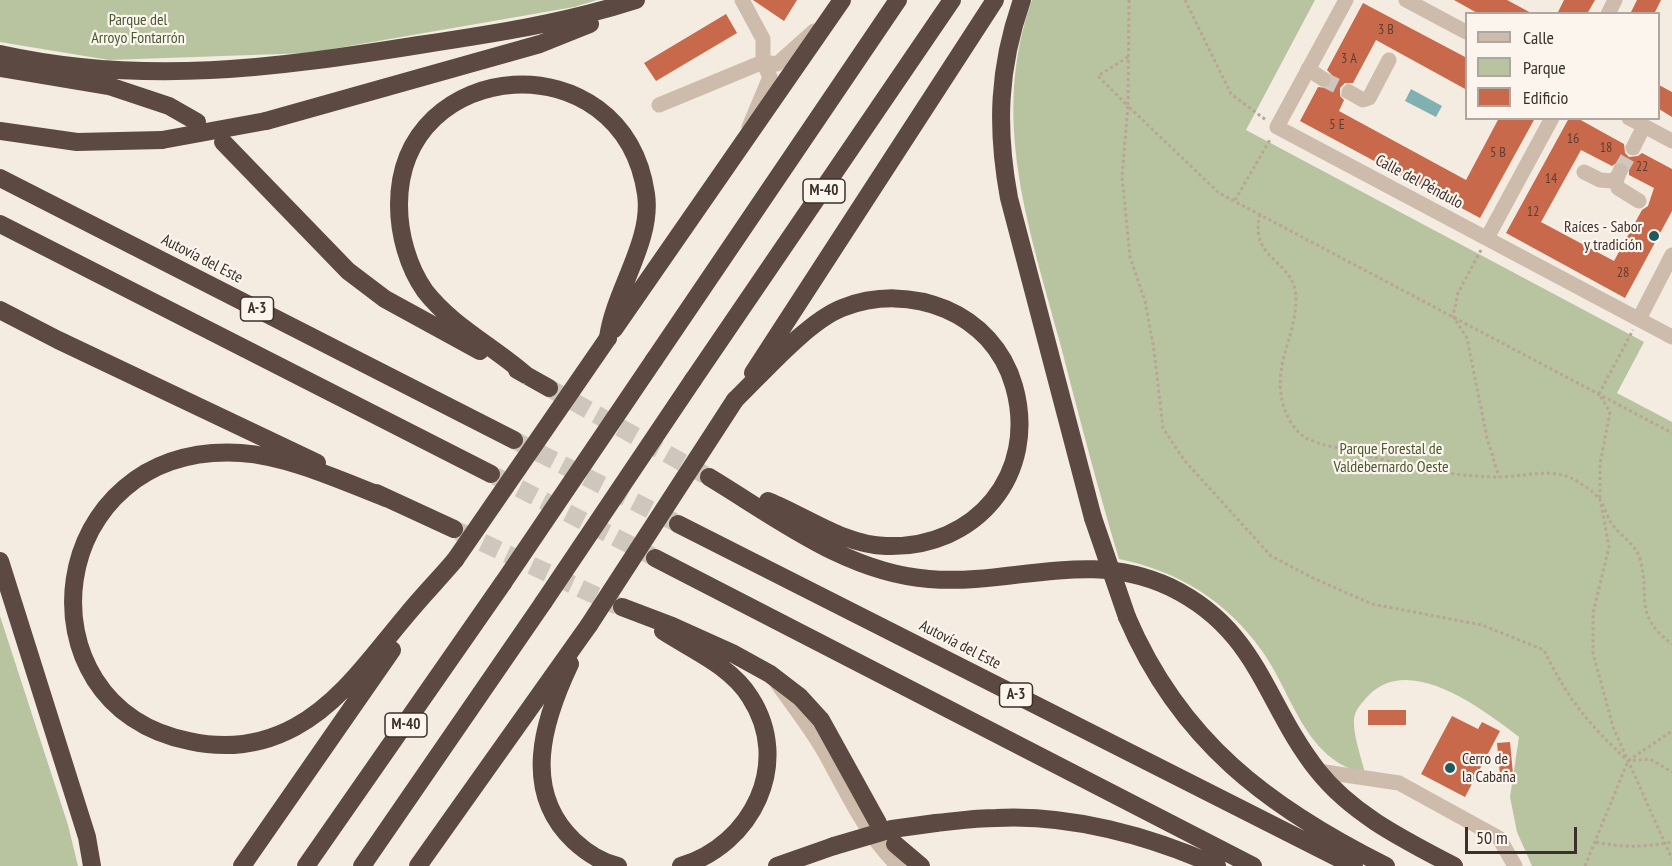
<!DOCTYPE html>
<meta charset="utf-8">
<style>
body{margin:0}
#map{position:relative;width:1672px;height:866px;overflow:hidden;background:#f4ebe1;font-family:"PT Sans Narrow",sans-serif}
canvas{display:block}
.legend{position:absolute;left:1465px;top:12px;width:195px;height:108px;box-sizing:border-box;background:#fbf5ee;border:2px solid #aea6a0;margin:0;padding:8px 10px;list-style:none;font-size:18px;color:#3b302b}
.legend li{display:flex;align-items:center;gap:12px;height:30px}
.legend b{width:30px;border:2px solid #aea6a0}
.scale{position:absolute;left:1465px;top:827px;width:112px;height:27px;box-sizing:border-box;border:3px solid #3b302b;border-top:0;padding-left:8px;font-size:18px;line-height:21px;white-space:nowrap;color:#3b302b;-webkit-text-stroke:4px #fbf5ee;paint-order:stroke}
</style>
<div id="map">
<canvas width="1672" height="866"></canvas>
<ul class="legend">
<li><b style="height:8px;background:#cdbbac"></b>Calle</li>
<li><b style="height:16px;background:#b8c4a0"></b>Parque</li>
<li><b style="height:16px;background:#c8694b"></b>Edificio</li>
</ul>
<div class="scale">50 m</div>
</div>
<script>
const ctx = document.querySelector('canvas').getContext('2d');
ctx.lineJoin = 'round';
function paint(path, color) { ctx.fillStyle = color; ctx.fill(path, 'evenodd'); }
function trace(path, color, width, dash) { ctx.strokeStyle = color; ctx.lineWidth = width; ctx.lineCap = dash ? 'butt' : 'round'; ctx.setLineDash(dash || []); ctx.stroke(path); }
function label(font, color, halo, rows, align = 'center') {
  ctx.font = font + ' "PT Sans Narrow",sans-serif'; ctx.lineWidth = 4.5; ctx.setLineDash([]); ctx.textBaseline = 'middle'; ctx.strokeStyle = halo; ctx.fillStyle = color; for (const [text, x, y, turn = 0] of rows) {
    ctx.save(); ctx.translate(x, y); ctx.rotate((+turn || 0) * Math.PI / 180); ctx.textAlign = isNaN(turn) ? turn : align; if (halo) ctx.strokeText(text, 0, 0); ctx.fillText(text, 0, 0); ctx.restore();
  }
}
paint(new Path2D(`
 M0,0H597L574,7L309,53L109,60L0,42Z
 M1032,0H1315L1246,130L1644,342L1617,393L1672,422V866H1532L1517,832L1510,797L1519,737C1484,710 1409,652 1368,696C1362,703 1355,709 1354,719C1353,735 1361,757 1365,773C1305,761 1293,694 1262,651C1227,601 1178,571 1119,559C1097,486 1078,412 1059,339C1028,224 990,117 1032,0Z
 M0,616L68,825L78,866H0Z`), '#b8c4a0');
paint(new Path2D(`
 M1411,89L1442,106L1436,117L1405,101Z`), '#7fb0b2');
paint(new Path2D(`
 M753,0H797L784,21Z
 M1454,0H1507L1533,14H1479Z
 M1564,0H1595L1587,14H1557Z
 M1637,0H1661L1654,14H1630Z
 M1363,3L1467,58V90L1376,40L1353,83H1345L1340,88V96L1344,100L1339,111L1466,180L1499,118H1535L1480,218L1300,121L1318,87L1327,88L1331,84L1332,75L1327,70Z
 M726,14L737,33L656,81L644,63Z
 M1659,85L1672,92V117L1659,109Z
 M1569,118H1577L1624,144L1625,153L1629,157L1638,156L1642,153L1672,169V211L1625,298L1506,233ZM1581,150L1612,166L1618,162H1624L1629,169V175L1654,188L1648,206L1642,210L1614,261L1541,222Z
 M1368,710H1406V725H1368Z
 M1452,716L1478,729L1482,722L1500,731L1465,797L1421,774Z
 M1510,742L1513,774L1500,775L1497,743Z`), '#c8694b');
trace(new Path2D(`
 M1323,79L1349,92
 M1620,171L1633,148`), '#cfc6bd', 15, [15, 8]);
trace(new Path2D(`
 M549,388L705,475
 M514,440L678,524
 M495,476L652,556
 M458,531L618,606`), '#cfc6bd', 18, [18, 9]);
trace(new Path2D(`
 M1129,0L1128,106L1219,193L1672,433
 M1185,0L1231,94L1266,120
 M1128,57L1098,76L1128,106L1122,176L1130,257L1145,301L1154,350L1163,428L1184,460L1271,556L1313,578L1372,604L1482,625L1544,650C1567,698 1588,724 1628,761L1650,759L1672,772
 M1235,200L1271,138
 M1260,214C1248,262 1297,259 1296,300C1296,332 1276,361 1281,394C1283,410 1292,431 1308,439C1320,445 1335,447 1348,450C1396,464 1445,476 1495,477C1521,478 1551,466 1575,480C1583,485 1595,492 1600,500C1605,507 1607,517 1612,524C1621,537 1636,544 1640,559C1651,598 1632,614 1672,644
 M1481,250L1458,293L1453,316L1467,338L1487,438L1499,477
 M1600,498V464L1610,412L1599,394L1633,330
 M1601,504L1609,547L1593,613V653L1613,727L1672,859
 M1596,842C1622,848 1646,847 1672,842
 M1585,866L1628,761L1672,731`), '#b9a596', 3, [3, 3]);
trace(new Path2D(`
 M1346,0L1277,127L1672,337
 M1406,0L1466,32
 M1608,14L1615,0
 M1308,69L1323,79
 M1349,92L1363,100L1369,98L1389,60
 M659,105L763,62V39L742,0
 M1629,118L1672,141
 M749,127L770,77L763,62L777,64L814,31
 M1633,148L1644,126
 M1620,171L1616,181L1618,188L1639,201
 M1584,172L1600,180L1612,181L1617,177
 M1487,238L1552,118
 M1639,319L1672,255
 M777,683C793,706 811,728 825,753C847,793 865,833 898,866
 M1318,771L1399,783L1499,838L1515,866`), '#cdbbac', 15);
trace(new Path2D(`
 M1022,0C998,68 996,128 1009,198L1093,518
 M0,54C145,86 275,68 419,45C492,34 565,23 636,0
 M0,68L109,86L169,106L197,122
 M266,121L540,44L590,24
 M0,131L77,142L162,140
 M223,142L348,271L385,299L480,351
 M0,178L514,440
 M0,224L491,474
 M0,310L58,340L317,463
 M614,329L842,0
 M654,360L898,0
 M517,370L549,388
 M753,373L995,0
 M526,375C493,346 452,326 425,291C408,267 399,234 399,205C399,55 623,38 646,194C653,241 614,291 608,338
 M693,380L952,0
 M735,400C763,373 807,322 842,308C910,281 993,312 1014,386C1039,474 976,549 886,546C844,545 806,516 768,501
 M709,477C777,518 847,573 929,579C1014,586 1086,548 1170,587C1259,630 1264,703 1318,771C1353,815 1405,840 1454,866
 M376,493L454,529
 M386,498C342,481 288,456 241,453C43,441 13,706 189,741C225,749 262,745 295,727C341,702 372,656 405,617C421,597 439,579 455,560
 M678,524L1354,866
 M655,558L1253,866
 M0,561L87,837L92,866
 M622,607L672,626L732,653L770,674L800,697L821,720L878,823
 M1127,617C1180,741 1268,807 1386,866
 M663,631C692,650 731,666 750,697C793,763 752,845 681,866
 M570,664C543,721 521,791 574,841C587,853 600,862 618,866
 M936,823C956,821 976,818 996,818C1070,814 1150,836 1217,866
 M895,844L921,866
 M242,866L392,650
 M306,866L503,583
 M362,866L543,603
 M418,866L589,625
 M777,866L834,846`), '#5c4a42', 18);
trace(new Path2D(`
 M162,140L266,121
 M1093,518L1127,617
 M455,560L608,338
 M503,583L654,360
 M543,603L693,380
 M589,625L735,400
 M834,846L892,829L936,823`), '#5c4a42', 18);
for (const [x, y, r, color] of [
 [1654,236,6,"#1f5a5e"],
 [1450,768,6,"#1f5a5e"]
]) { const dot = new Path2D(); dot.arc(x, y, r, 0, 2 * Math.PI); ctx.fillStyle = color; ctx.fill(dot); trace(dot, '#fbf5ee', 2); }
label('14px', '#5e3e33', null, [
 ["3 B",1386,30],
 ["3 A",1349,59],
 ["5 E",1337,125],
 ["16",1573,139],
 ["18",1606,148],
 ["5 B",1498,153],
 ["22",1642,167],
 ["14",1551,179],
 ["12",1533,212],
 ["28",1623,273]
]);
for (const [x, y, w] of [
 [824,191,42],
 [257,309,33],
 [1016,695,33],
 [406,725,42]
]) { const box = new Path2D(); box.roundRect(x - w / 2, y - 12, w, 24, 4.5); ctx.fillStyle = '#fbf5ee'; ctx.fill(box); trace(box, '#3b302b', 1.5); }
label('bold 15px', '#3b302b', null, [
 ["M-40",824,191],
 ["A-3",257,309],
 ["A-3",1016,695],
 ["M-40",406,725]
]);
label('16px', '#4a5a2e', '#fbf5ee', [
 ["Parque del",138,20],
 ["Arroyo Fontarrón",138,38],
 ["Parque Forestal de",1391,449],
 ["Valdebernardo Oeste",1391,467]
]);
label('16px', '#3b302b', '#fbf5ee', [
 ["Calle del Péndulo",1419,182,28],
 ["Autovía del Este",202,259,27],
 ["Autovía del Este",960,645,27]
]);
label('16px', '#3b302b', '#fbf5ee', [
 ["Raíces - Sabor",1642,227],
 ["y tradición",1642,245],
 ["Cerro de",1462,759,"left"],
 ["la Cabaña",1462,777,"left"]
], 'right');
</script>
